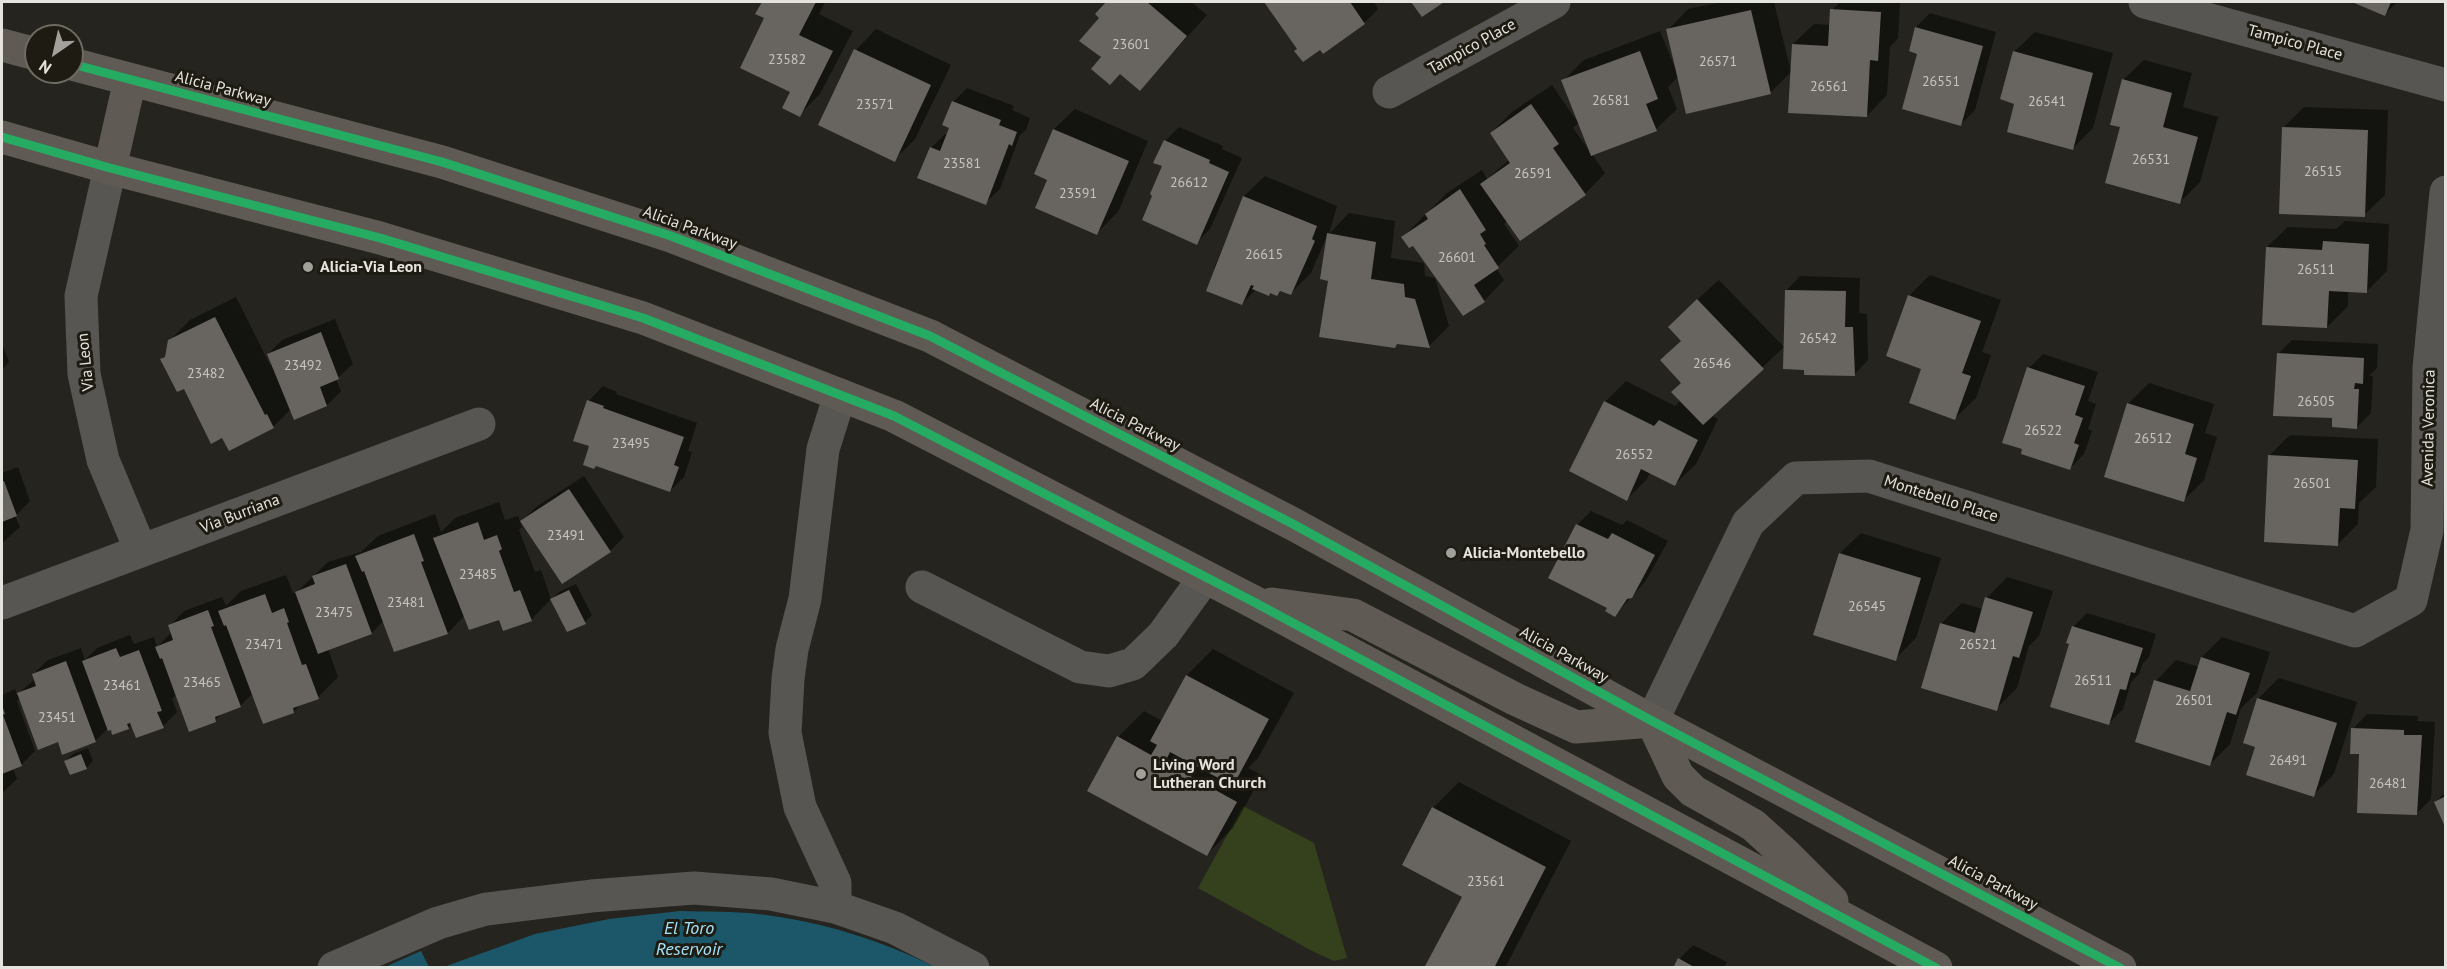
<!DOCTYPE html>
<style>
body{margin:0}
#map{position:relative;width:2447px;height:969px;overflow:hidden;background:#25241e;font-family:"PT Sans",sans-serif}
canvas{display:block}
.frame{position:absolute;inset:0;border:3px solid #e5e3dd;pointer-events:none}
.north{position:absolute;left:24px;top:24px;width:60px;height:60px;box-sizing:border-box;background:#1e1b12;border:2px solid #6e6b63;border-radius:50%;rotate:214deg;font-size:16px;font-weight:700;line-height:24px;text-align:center;color:#e5e3dd}
.north::after{content:'';display:block;margin:auto;width:21px;height:27px;background:#a2a09a;clip-path:polygon(50% 0,100% 100%,50% 72%,0 100%)}
</style>
<div id="map">
<canvas width="2447" height="969"></canvas>
<div class="frame"></div>
<div class="north">N</div>
</div>
<script>
const ctx = document.querySelector('canvas').getContext('2d');
ctx.lineJoin = 'round';
function paint(path, color) { ctx.fillStyle = color; ctx.fill(path, 'evenodd'); }
function trace(path, color, width, dash) { ctx.strokeStyle = color; ctx.lineWidth = width; ctx.lineCap = dash ? 'butt' : 'round'; ctx.setLineDash(dash || []); ctx.stroke(path); }
function label(font, color, halo, rows, align = 'center') {
  ctx.font = font + ' "PT Sans",sans-serif'; ctx.lineWidth = 6; ctx.setLineDash([]); ctx.textBaseline = 'middle'; ctx.strokeStyle = halo; ctx.fillStyle = color; for (const [text, x, y, turn = 0] of rows) {
    ctx.save(); ctx.translate(x, y); ctx.rotate((+turn || 0) * Math.PI / 180); ctx.textAlign = isNaN(turn) ? turn : align; if (halo) ctx.strokeText(text, 0, 0); ctx.fillText(text, 0, 0); ctx.restore();
  }
}
paint(new Path2D(`
 M1243,806L1314,843L1347,958L1334,961L1314,952L1198,888Z`), '#35411d');
paint(new Path2D(`
 M680,911C706,912 733,911 758,914C820,921 881,940 937,968H441L535,934L609,919Z
 M421,951L429,967H385Z`), '#1b5769');
paint(new Path2D(`
 M763,2H825L819,14L853,31L820,94L799,115L766,17L757,13Z
 M1108,2H1191L1207,15L1140,89L1102,18L1097,14Z
 M1266,2H1378L1375,4L1378,9L1364,23L1321,48H1299Z
 M1722,2H1774L1791,72L1770,93L1679,76L1668,87L1677,109L1656,129L1592,154L1605,173L1585,194L1508,220L1504,224L1519,246L1496,268L1504,280L1484,301L1403,237L1447,193L1482,170L1487,179L1510,159L1491,133L1512,112L1552,85L1577,121L1563,81L1584,60L1660,31L1675,68H1677L1668,30L1688,9ZM1579,122L1588,149L1573,128Z
 M1840,2H1900L1898,38L1890,47L1887,95L1867,116L1793,44L1814,24L1831,25L1832,10Z
 M2356,2H2397L2385,14Z
 M1930,13L1996,32L1975,110L1961,124L1916,27Z
 M876,29L951,65L915,139L894,160L856,50Z
 M2035,32L2113,53L2093,128L2073,148L2016,103L2014,52Z
 M2144,60L2192,73L2183,107L2218,117L2200,182L2180,202L2122,126L2123,80Z
 M967,88L1014,106L1012,110L1030,118L1026,130L1020,135L1000,189L985,203L931,148L945,134L948,135L951,127L953,102Z
 M2304,107L2388,110L2385,195L2364,215L2283,128Z
 M1075,109L1148,141L1118,212L1097,233L1049,179L1036,173L1054,129Z
 M1179,127L1223,146L1222,149L1242,158L1210,229L1196,243L1154,195L1164,166L1165,141Z
 M1265,176L1337,206L1329,234L1349,213L1395,221L1391,258L1424,263L1425,276L1435,278L1449,326L1429,346L1327,236L1311,273L1290,294L1282,290L1277,295L1256,289L1242,304L1214,268L1244,196Z
 M2345,221L2389,224L2387,271L2366,292L2348,291V306L2327,327L2267,247L2288,227L2336,229Z
 M1930,275L2001,300L1982,352L1991,355L1976,398L1955,418L1923,368L1909,296Z
 M1800,276L1860,278L1859,313L1867,314L1868,360L1854,375L1786,291Z
 M1719,280L1784,347L1711,415L1718,419L1696,464L1675,484L1650,472L1647,479L1627,499L1605,402L1626,381L1675,406L1681,400L1683,382L1662,360L1682,340L1690,306Z
 M236,297L270,365L272,364L268,354L282,340L335,319L353,364L336,379L341,391L327,405L291,409L273,427L223,436L162,359L167,355L169,341L190,320Z
 M2292,340L2378,344L2377,368L2369,376H2373L2371,413L2357,427L2334,417L2278,354Z
 M2,344L9,362L2,369Z
 M2043,354L2098,372L2088,401L2096,404L2088,429L2092,431L2084,454L2070,468L2029,368Z
 M2149,383L2214,404L2205,433L2217,437L2204,480L2183,501L2128,404Z
 M603,386L617,392L616,394L697,423L688,451L692,452L684,477L670,491L589,401Z
 M2290,435L2378,439L2376,487L2359,503L2358,524L2338,544L2269,456Z
 M18,467L30,501L15,516L20,527L2,543V473Z
 M584,476L624,537L610,551L522,521L536,507Z
 M499,502L505,520L518,516L522,527L519,530L535,572L541,570L551,599L531,620L465,615L448,633L423,642L384,620L372,633L328,649L338,677L318,697L302,703L294,711L253,693L241,705L224,712L215,720L177,694L172,699L177,712L163,726L132,724L128,728H108L95,741L59,740L20,697L17,701L35,751L21,765L13,768L17,779L2,793V695L15,689L17,695L35,679L33,674L48,660L81,648L85,660L97,648L130,635L134,644L154,637L157,647L171,633L170,626L184,611L222,597L226,606L241,591L286,575L293,593L298,591L328,562L361,552L378,536L435,514L441,532L455,518Z
 M1591,511L1622,525L1627,520L1668,541L1645,582L1615,615L1609,607L1577,525Z
 M1861,533L1941,558L1916,638L1895,659L1840,553Z
 M2007,577L2053,591L2039,636L2029,646L2017,688L1996,709L1923,687L1942,623L1962,603L1983,609L1987,598Z
 M576,584L592,615L585,622L552,599L559,592Z
 M2087,613L2156,634L2149,657L2143,663L2139,674L2131,682L2123,709L2109,723L2071,643L2073,627Z
 M2222,637L2270,652L2257,693L2241,708L2230,744L2209,765L2156,681L2176,660L2199,667L2202,657Z
 M1213,649L1294,693L1258,758L1248,768L1262,775L1233,828L1207,854L1118,737L1144,711L1162,721L1187,675Z
 M2279,678L2357,702L2334,774L2313,795L2257,746L2258,699Z
 M2367,714L2418,716L2417,721L2435,722L2431,799L2416,814L2361,753L2353,729Z
 M88,748L93,761L86,768L71,773L66,761L73,754Z
 M1459,782L1571,841L1505,968H1426L1464,896L1433,808Z
 M2446,792V826L2435,802Z
 M1693,945L1727,962L1724,968H1675L1679,959Z`), '#0007');
paint(new Path2D(`
 M762,2H816L799,35L833,51L800,117L782,108L790,92L740,68L764,18L755,14Z
 M1106,2H1147L1187,36L1140,91L1120,74L1110,85L1091,69L1101,57L1079,41L1099,18L1095,14Z
 M1264,2H1350L1365,24L1323,54L1320,50L1303,62L1294,51L1297,49Z
 M1411,2H1444L1422,17Z
 M2352,2H2391L2385,16Z
 M1830,9L1881,12L1878,61L1870,60L1867,117L1788,113L1792,44L1828,46Z
 M1751,10L1771,94L1686,114L1666,29Z
 M1915,27L1983,46L1961,126L1902,109L1917,54L1909,51Z
 M854,49L931,85L895,162L818,125Z
 M1640,51L1658,99L1646,104L1657,131L1591,156L1561,80Z
 M2013,51L2093,73L2073,150L2007,132L2014,104L2000,99Z
 M2122,79L2172,93L2163,127L2198,137L2180,204L2105,183L2120,127L2110,125Z
 M952,101L1001,120L999,125L1017,132L1012,146L1009,144L986,205L917,178L930,147L940,151L949,128L942,125Z
 M1531,104L1559,144L1553,148L1586,195L1520,241L1480,184L1510,163L1490,133Z
 M2282,127L2368,130L2365,217L2279,214Z
 M1053,129L1129,161L1097,235L1035,208L1047,180L1034,174Z
 M1164,140L1210,160L1209,163L1229,172L1197,245L1142,220L1152,196L1150,194L1162,166L1153,163Z
 M1460,189L1486,230L1480,234L1486,244L1484,245L1499,268L1474,285L1485,302L1463,316L1413,246L1409,248L1401,237L1428,219L1425,214Z
 M1243,196L1317,226L1312,239L1315,241L1291,295L1280,291L1277,296L1270,293L1269,296L1252,289L1254,286L1251,285L1242,305L1206,291Z
 M1327,233L1376,242L1371,279L1404,284L1405,297L1415,299L1430,348L1397,344L1395,348L1319,337L1328,281L1320,279Z
 M2323,241L2369,244L2367,293L2329,291L2327,328L2262,325L2266,247L2322,250Z
 M1785,290L1846,291L1845,327H1853L1855,376L1804,375V370L1783,369Z
 M1908,295L1981,321L1962,373L1971,376L1955,420L1909,403L1921,369L1886,356Z
 M1697,299L1764,369L1703,425L1671,392L1681,383L1660,360L1681,341L1668,327Z
 M215,317L265,415L267,414L274,428L229,451L222,438L211,444L184,389L177,392L160,359L165,357L168,340Z
 M321,332L339,379L320,387L327,406L294,420L267,354Z
 M2277,353L2364,358L2363,384L2355,383L2354,389H2359L2357,429L2332,427V418L2273,416Z
 M2027,367L2085,386L2075,415L2083,418L2074,443L2079,445L2070,470L2021,454L2022,449L2002,443Z
 M587,400L604,406L603,408L684,437L674,465L679,467L670,492L596,466L594,469L583,465L589,446L573,441Z
 M1604,401L1654,426L1659,420L1698,440L1675,486L1641,469L1627,501L1569,471Z
 M2127,403L2194,424L2185,454L2197,458L2184,502L2104,477Z
 M2268,455L2358,460L2355,509L2340,508L2338,546L2264,542Z
 M2,481H4L17,516L2,522Z
 M569,489L611,552L562,584L520,521Z
 M478,522L484,540L497,535L502,549L499,551L514,592L520,590L532,621L503,631L499,620L469,630L433,538Z
 M1576,524L1608,539L1612,533L1655,555L1632,598L1627,599L1615,617L1605,611L1607,608L1548,578Z
 M414,534L424,561L421,562L448,634L394,652L364,571L362,572L355,556Z
 M1839,553L1921,578L1896,661L1813,635Z
 M346,564L372,634L318,654L295,592L315,584L312,576Z
 M569,590L586,624L567,632L550,599Z
 M265,594L272,613L284,608L289,622L287,623L302,665L306,664L319,699L293,708L294,713L263,724L226,625L224,626L218,611Z
 M1985,597L2033,612L2019,658L2013,656L1997,711L1921,688L1940,623L1975,633Z
 M208,610L214,626L211,627L241,707L215,717L216,722L189,732L162,658L160,659L155,647L173,640L168,625Z
 M2072,626L2143,648L2135,673L2131,672L2126,690L2120,689L2109,725L2050,707L2069,644L2066,643Z
 M116,648L120,657L139,650L162,711L157,712L164,728L136,738L130,723L127,724L129,729L112,735L111,730L108,731L82,661Z
 M2201,657L2250,673L2236,715L2227,712L2210,766L2135,742L2154,680L2190,691Z
 M66,661L96,742L62,755L58,742L38,750L17,693L36,686L32,674Z
 M1186,675L1269,719L1233,786L1170,752L1165,762L1237,802L1207,856L1087,791L1117,736L1151,755L1157,745L1150,741Z
 M2257,698L2337,723L2314,797L2246,775L2255,747L2243,743Z
 M2,705L5,714L3,715L22,766L2,774Z
 M2351,728L2404,730V735H2422L2417,815L2357,813L2359,754H2350Z
 M81,754L87,769L70,775L64,761Z
 M2446,796V829L2434,802Z
 M1432,807L1546,867L1494,968H1424L1462,897L1402,865Z
 M1678,958L1696,968H1673Z`), '#686561');
trace(new Path2D(`
 M2145,2L2446,85
 M1389,92L1554,2
 M110,168L81,296L84,374L103,460L141,551
 M922,587L1080,667L1109,671L1133,664L1163,635L1205,577
 M2,603L479,424
 M1652,721L1748,523L1796,478L1869,476L2355,631L2411,600L2427,530L2429,368L2446,192
 M835,907V883L800,807L785,733L788,679L792,649L805,599L823,449L840,395
 M334,968L438,923L486,909L591,896L694,888L771,894L835,907L895,928L973,968`), '#575653', 33);
trace(new Path2D(`
 M2,45L36,54
 M72,64L442,162L671,236L930,336L1293,524L1652,721L2120,968
 M2,137L110,168L380,238L643,318L894,416L1252,601L1936,968
 M110,168L130,80
 M1272,604L1353,615L1515,699L1576,727L1652,721L1678,776L1693,791L1753,825L1784,853L1832,901`), '#5f5a54', 33);
trace(new Path2D(`
 M72,64L442,162L671,236L930,336L1293,524L1652,721L2120,968
 M2,137L110,168L380,238L643,318L894,416L1252,601L1936,968`), '#26ab63', 9);
for (const [x, y, r, color] of [
 [308,267,6,"#a2a09a"],
 [1451,553,6,"#a2a09a"],
 [1141,774,6,"#a2a09a"]
]) { const dot = new Path2D(); dot.arc(x, y, r, 0, 2 * Math.PI); ctx.fillStyle = color; ctx.fill(dot); trace(dot, '#1e1b12', 2); }
label('14px', '#c6c4be', null, [
 ["23601",1131,45],
 ["23582",787,60],
 ["26571",1718,62],
 ["26551",1941,82],
 ["26561",1829,87],
 ["26581",1611,101],
 ["26541",2047,102],
 ["23571",875,105],
 ["26531",2151,160],
 ["23581",962,164],
 ["26515",2323,172],
 ["26591",1533,174],
 ["26612",1189,183],
 ["23591",1078,194],
 ["26615",1264,255],
 ["26601",1457,258],
 ["26511",2316,270],
 ["26542",1818,339],
 ["26546",1712,364],
 ["23492",303,366],
 ["23482",206,374],
 ["26505",2316,402],
 ["26522",2043,431],
 ["26512",2153,439],
 ["23495",631,444],
 ["26552",1634,455],
 ["26501",2312,484],
 ["23491",566,536],
 ["23485",478,575],
 ["23481",406,603],
 ["26545",1867,607],
 ["23475",334,613],
 ["23471",264,645],
 ["26521",1978,645],
 ["26511",2093,681],
 ["23465",202,683],
 ["23461",122,686],
 ["26501",2194,701],
 ["23451",57,718],
 ["26491",2288,761],
 ["26481",2388,784],
 ["23561",1486,882]
]);
label('16px', '#e5e3dd', '#1e1b12', [
 ["Tampico Place",2295,43,15],
 ["Tampico Place",1472,47,-29],
 ["Alicia Parkway",223,89,15],
 ["Alicia Parkway",690,228,20],
 ["Via Leon",86,362,-96],
 ["Alicia Parkway",1135,425,27],
 ["Avenida Veronica",2429,428,-89],
 ["Montebello Place",1941,499,18],
 ["Via Burriana",240,514,-21],
 ["Alicia Parkway",1564,655,29],
 ["Alicia Parkway",1993,883,28]
]);
label('bold 16px', '#e5e3dd', '#1e1b12', [
 ["Alicia-Via Leon",320,267],
 ["Alicia-Montebello",1463,553],
 ["Living Word",1153,765],
 ["Lutheran Church",1153,783]
], 'left');
label('italic 18px', '#a3e3fa', '#1e1b12', [
 ["El Toro",689,929],
 ["Reservoir",689,950]
]);
</script>
